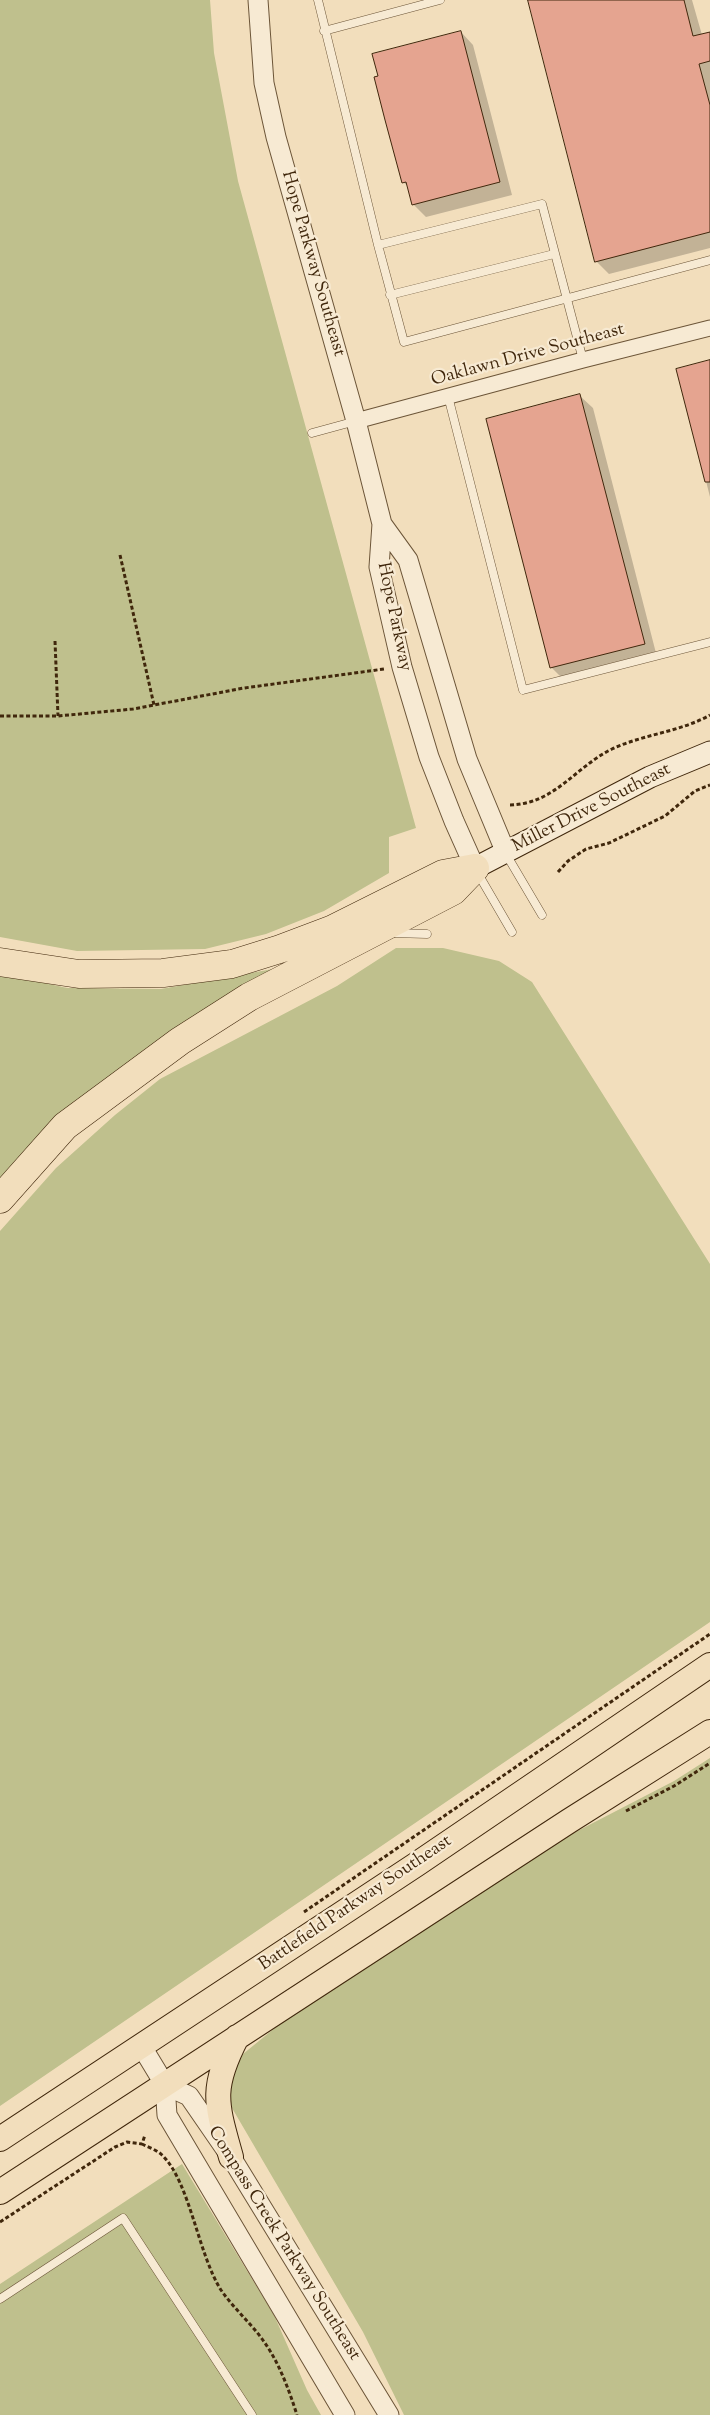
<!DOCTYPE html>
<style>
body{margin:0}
canvas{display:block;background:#f2debc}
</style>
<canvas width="710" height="2415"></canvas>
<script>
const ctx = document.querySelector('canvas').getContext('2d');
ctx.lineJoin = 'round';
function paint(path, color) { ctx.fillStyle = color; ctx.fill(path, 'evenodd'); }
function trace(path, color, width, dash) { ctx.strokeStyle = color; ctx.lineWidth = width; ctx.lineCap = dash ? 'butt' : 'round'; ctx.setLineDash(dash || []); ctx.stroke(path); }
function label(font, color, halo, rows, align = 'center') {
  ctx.font = font + ' "Sorts Mill Goudy",serif'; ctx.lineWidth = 4.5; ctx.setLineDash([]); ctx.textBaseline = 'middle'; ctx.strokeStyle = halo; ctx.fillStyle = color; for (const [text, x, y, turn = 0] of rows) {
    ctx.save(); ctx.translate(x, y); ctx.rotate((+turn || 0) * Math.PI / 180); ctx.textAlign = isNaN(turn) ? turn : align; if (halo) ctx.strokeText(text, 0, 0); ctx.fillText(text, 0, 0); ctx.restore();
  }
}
paint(new Path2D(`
 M0,0H210L214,53L238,181L416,828L389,837V873L324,911L266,934L205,949L77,951L0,937Z
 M396,948H443L499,961L532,982L710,1264V1622L0,2106V1231L56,1168L115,1115L160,1079L337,986Z
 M273,969L191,1021L0,1180V973L67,988L161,989Z
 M710,1758V2415H404L363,2332L232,2108L229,2093L234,2071L243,2054L292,2014L562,1839L674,1781Z
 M182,2164L274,2315L307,2390L321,2415H0V2284Z`), '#bfc08d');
paint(new Path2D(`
 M529,0H692L702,35L710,33V248L609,274L596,261Z
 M461,32L473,45L512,195L426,217L413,204L409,187L403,182Z
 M710,361V497L678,369Z
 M580,396L593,408L657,657L564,680L552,668L487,420Z`), '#0003');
const building = new Path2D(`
 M528,0H684L693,36L710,32V61L699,64L710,105V232L595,262Z
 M461,31L500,182L412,205L406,182L402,183L385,120L374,77L378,76L372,54Z
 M710,360V482H705L676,369Z
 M580,394L645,644L550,668L486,419Z`);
paint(building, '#e5a490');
trace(building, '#40270c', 1);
const service = new Path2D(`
 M318,0L378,245L404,342L710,260
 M324,31L440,0
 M378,245L542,204L583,360
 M390,295L554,254
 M448,396L523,690L710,642
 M312,433L356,421
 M506,854L542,915
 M477,872L512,932
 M393,933L427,934
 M0,2299L123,2218L252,2415`);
const minor = new Path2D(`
 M356,421L583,360L710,328`);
const tertiary = new Path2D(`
 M258,0L264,83L276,137L356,421L382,524L379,567L402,667L429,757L454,821L475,868
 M382,524L408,560L467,759L506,853
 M142,2047L165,2085L167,2115L345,2415
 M165,2085L189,2096L231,2157L389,2415`);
const secondary = new Path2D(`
 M475,868L650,777L710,752`);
const primary = new Path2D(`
 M0,2139L417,1864L710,1665
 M231,2157C216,2103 210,2089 237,2037
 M0,2192L569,1821L710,1732`);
const motorway = new Path2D(`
 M0,962L79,974L163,973L232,964L280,949L333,929L443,874L475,868
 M0,1199L65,1126L180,1041L249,997L453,891L475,868`);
trace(service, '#6c5538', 9);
trace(minor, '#6c5538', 17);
trace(tertiary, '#6c5538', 21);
trace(secondary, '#40270c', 23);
trace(primary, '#40270c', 26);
trace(motorway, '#40270c', 29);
trace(new Path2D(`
 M120,555L154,705
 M55,641L58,716
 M0,716H58L133,709L244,688L384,669
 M510,805C555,804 575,767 612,749C644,734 680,732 710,715
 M558,872L568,861L586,849L609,843L665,816L695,791L710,785
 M626,1811L674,1786L710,1763
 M304,1912L710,1634
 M142,2144C148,2147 157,2150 162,2155C190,2182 198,2254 221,2290C234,2309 252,2324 265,2343C280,2365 289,2390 297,2415
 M0,2222L115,2147L127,2142L142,2144L145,2135`), '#40270c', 3, [4, 2.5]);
trace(service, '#f7ead3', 8);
trace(minor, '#f7ead3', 15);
trace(tertiary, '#f7ead3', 19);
trace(secondary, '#f7ead3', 21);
trace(primary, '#f2debc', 24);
trace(motorway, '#f2debc', 28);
label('18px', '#40270c', '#f7ead3', [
 ["Hope Parkway Southeast",312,264,74],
 ["Oaklawn Drive Southeast",528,356,-15],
 ["Hope Parkway",393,617,78],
 ["Miller Drive Southeast",592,809,-27],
 ["Battlefield Parkway Southeast",356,1904,-34],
 ["Compass Creek Parkway Southeast",283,2244,58]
]);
</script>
